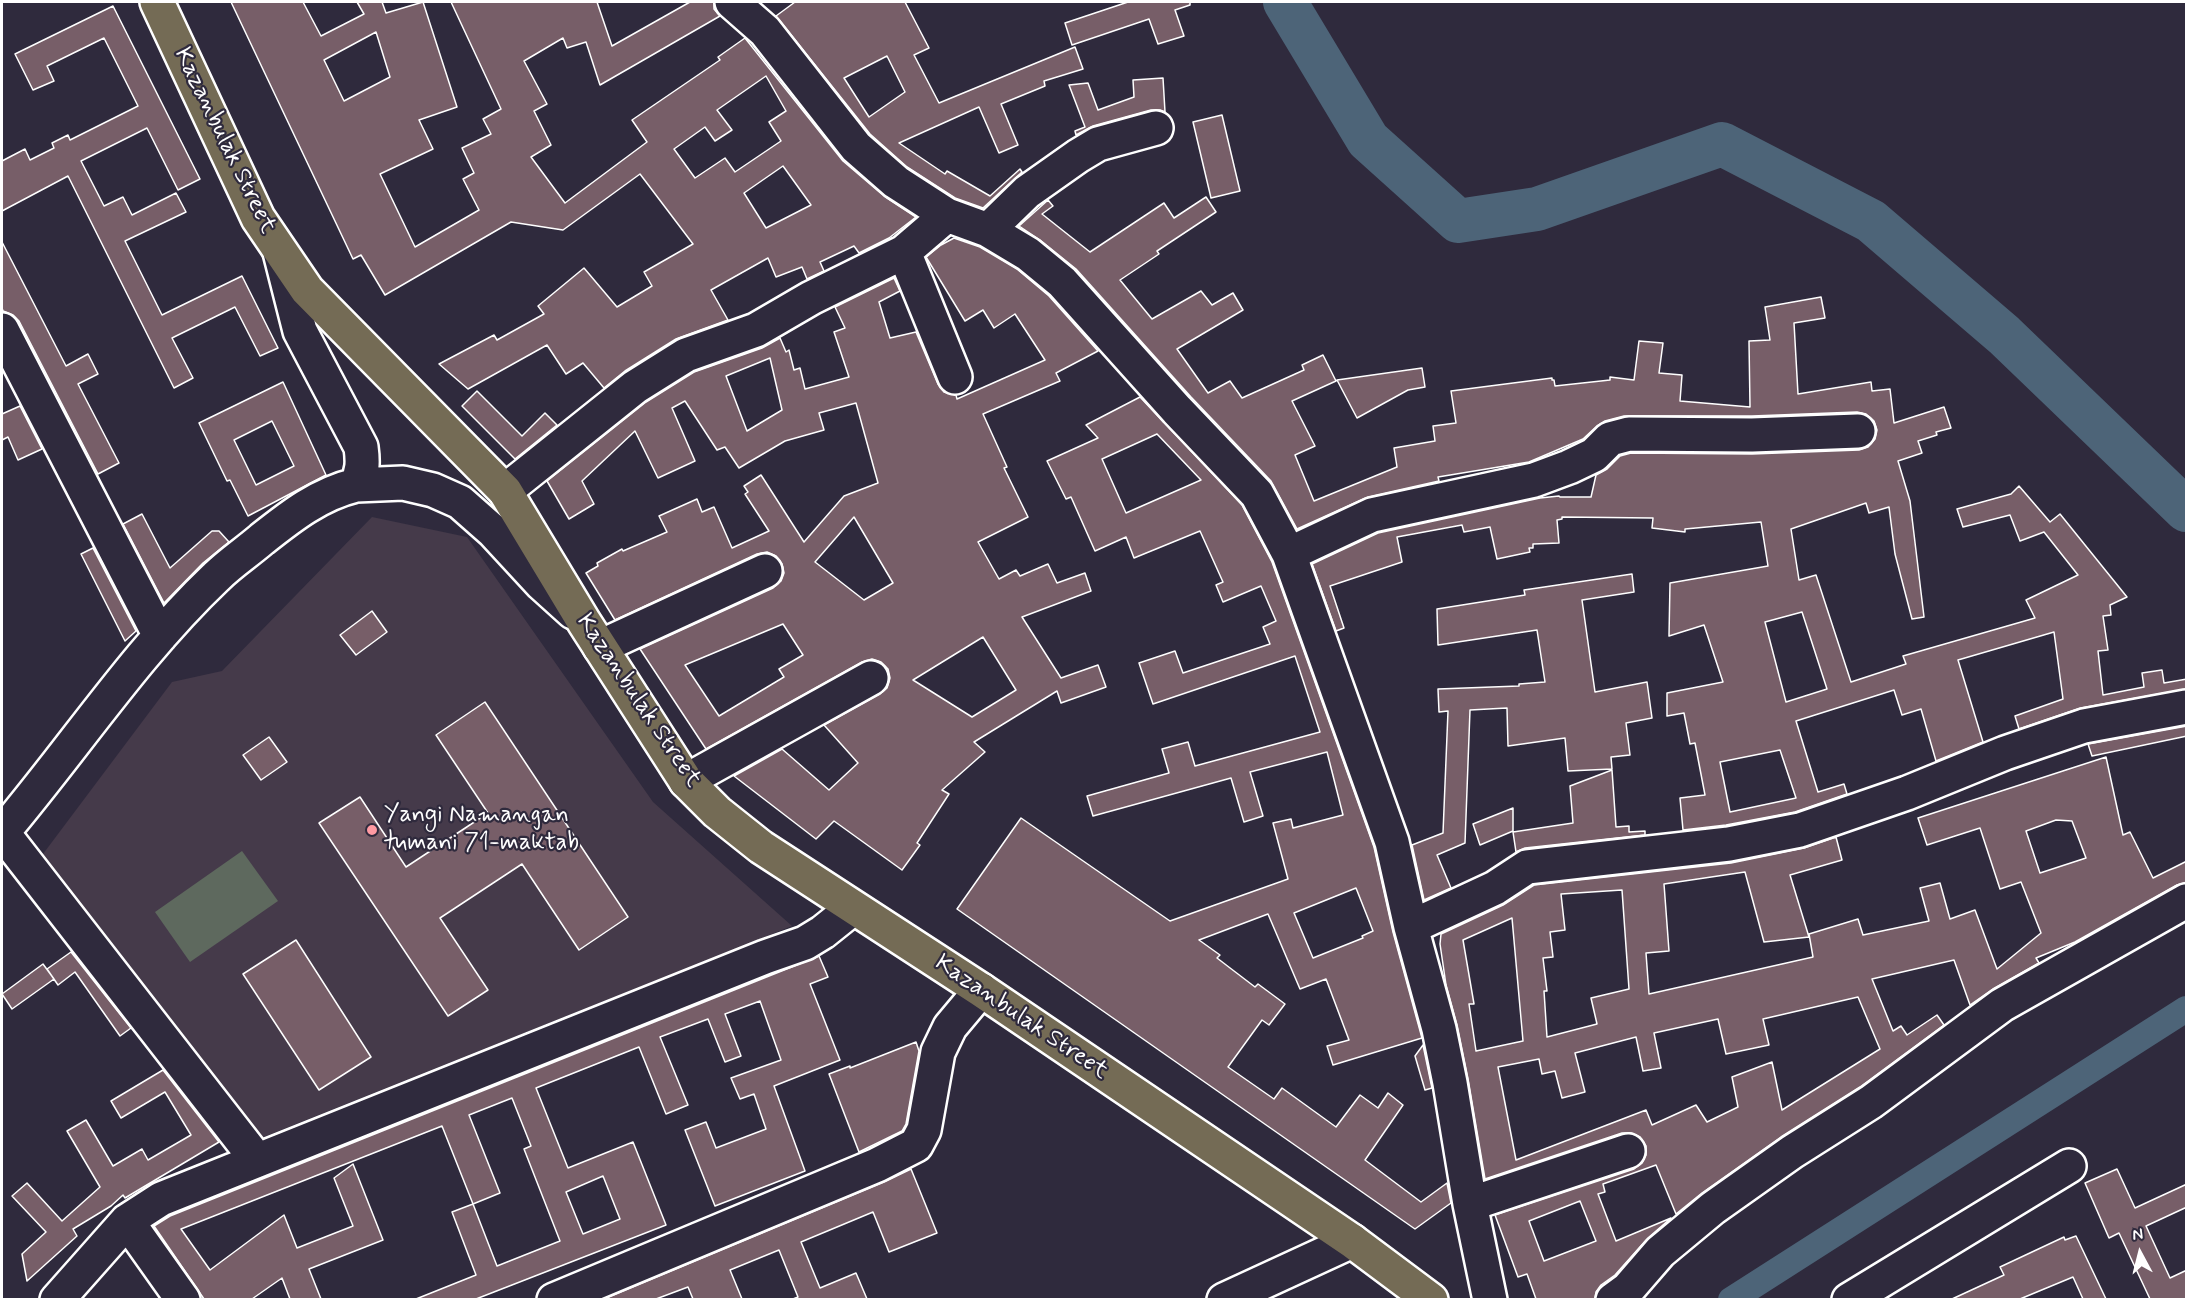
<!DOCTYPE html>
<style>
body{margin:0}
#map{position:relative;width:2188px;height:1301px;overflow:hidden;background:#2f2a3d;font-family:Mynerve,sans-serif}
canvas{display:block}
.frame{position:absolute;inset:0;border:3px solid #fff;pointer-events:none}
.north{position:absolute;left:2110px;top:1223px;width:60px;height:60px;-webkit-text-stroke:4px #2f2a3d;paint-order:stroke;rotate:353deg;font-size:16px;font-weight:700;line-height:24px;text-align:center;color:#fff}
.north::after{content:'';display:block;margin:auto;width:21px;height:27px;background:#fff;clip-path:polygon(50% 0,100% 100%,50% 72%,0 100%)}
</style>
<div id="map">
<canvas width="2188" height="1301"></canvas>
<div class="frame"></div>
<div class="north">N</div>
</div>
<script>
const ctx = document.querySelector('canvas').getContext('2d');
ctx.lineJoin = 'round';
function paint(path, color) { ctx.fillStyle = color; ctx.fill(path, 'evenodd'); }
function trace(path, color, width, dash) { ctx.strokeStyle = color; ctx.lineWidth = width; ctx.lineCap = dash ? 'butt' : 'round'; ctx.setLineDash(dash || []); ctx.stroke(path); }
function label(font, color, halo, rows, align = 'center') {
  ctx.font = font + ' Mynerve,sans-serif'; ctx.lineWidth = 4.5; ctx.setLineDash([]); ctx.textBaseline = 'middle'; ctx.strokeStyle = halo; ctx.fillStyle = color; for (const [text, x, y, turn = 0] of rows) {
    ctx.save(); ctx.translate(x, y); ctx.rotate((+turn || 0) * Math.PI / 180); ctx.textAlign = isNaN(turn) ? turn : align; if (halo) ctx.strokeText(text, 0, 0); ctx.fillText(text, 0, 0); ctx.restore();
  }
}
paint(new Path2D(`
 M372,517L467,537L653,802L792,926L256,1140L40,858L172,682L222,671Z`), '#453a4a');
paint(new Path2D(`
 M242,851L278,901L190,962L155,912Z`), '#5e695e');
trace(new Path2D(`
 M1731,1300L2186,1009`), '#4d6478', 26);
trace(new Path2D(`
 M1285,2L1368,140L1458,221L1537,209L1722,144L1871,221L2004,335L2186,510`), '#4d6478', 44);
const building = new Path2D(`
 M231,2H303L321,36L364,14L357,2H382L386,13L423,2L457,107L419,120L433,149L380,174L415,247L479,210L463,179L474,173L462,148L491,134L483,119L501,109L451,2H597L612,46L690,2H714V9L720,16L600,85L586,42L567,48L563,38L524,61L547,104L534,111L551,145L531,157L565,203L647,142L632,120L720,60L718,57L745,38L843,161L884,196L916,217L889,238L859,253L854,246L820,262L824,271L807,279L802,267L776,277L768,258L711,290L728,320L676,339L625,371L604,388L583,363L566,374L547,345L468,389L439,364L494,335L497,340L544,314L538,306L584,268L617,307L652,286L644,272L693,244L640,174L563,230L511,222L385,295L361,255L353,259ZM376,32L390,77L344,101L324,60ZM766,76L786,111L769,122L781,141L735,172L725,158L695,178L674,149L705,127L715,141L732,130L717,110ZM783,166L811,205L766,228L744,193Z
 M795,2H905L929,48L914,55L939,103L1075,47L1083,69L1044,81L1045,86L1001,104L1018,145L999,153L979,107L899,143L945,174L947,171L990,196L1020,169L1022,172L983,208L955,198L907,167L870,134L776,16ZM887,56L905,92L869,117L844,78Z
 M1128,2H1190V5L1175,10L1184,36L1158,44L1149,19L1072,45L1065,23Z
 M113,6L200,179L178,190L147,128L81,161L104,206L123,197L132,215L176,193L186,212L125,241L162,315L242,276L278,348L260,356L235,307L172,338L193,378L174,388L68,176L2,211V161L25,149L30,160L54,148L52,143L68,135L70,140L138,106L104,38L47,66L54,81L33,90L15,54Z
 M1163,78L1165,112L1160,110H1151L1093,126L1076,135L1075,131L1085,127L1069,85L1088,83L1098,110L1134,97L1133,80Z
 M1222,115L1240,191L1211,198L1193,122Z
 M1206,197L1216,212L1157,251L1159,254L1120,280L1152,319L1201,291L1212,305L1233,293L1243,310L1177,349L1208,393L1230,381L1242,398L1304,370L1302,365L1323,355L1336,381L1292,401L1315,446L1295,455L1314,501L1397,467L1394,448L1435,441L1433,426L1456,423L1451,391L1552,378V380H1554L1555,386L1610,380V377L1634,380L1639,341L1663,343L1659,373L1682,375L1680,401L1750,407L1749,341L1770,340L1765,307L1821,297L1825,318L1794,323L1798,394L1871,382L1872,391L1890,389L1894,423L1944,407L1951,428L1936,432L1937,435L1918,441L1922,453L1898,461L1910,501L1924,617L1912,619L1895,554L1889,507L1869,513L1866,503L1791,529L1799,580L1816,575L1851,682L1906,664L1903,656L2035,618L2026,600L2078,575L2044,532L2020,541L2010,515L1963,527L1957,509L2011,494L2019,486L2050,522L2060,514L2127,597L2110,605L2111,615L2103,616L2108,650L2098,651L2103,695L2144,687L2142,673L2162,670L2164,683L2187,679V689L2081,708L2019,729L2015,716L2063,699L2054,632L1958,660L1983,742L1936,761L1921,709L1902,715L1894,690L1796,721L1818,792L1844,784L1847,794L1795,812L1726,825L1683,830L1680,798L1705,795L1695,743L1690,744L1684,713L1667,716V693L1723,682L1704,625L1669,636L1670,583L1768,566L1761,522L1685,529V532L1652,528L1653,518L1562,517V519L1557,520L1559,543L1533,544V548H1529L1530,552L1497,559L1490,527L1464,532L1462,525L1397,537L1402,562L1330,586L1344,628L1336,631L1312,564L1378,533L1540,498L1559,496L1560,497H1591L1596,475L1607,469L1620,456L1631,453L1752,454L1859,450L1868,447L1875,439L1877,430L1874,421L1866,414L1857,412L1752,416H1624L1605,421L1597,426L1583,439L1529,462L1438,477L1439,481L1368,497L1297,529L1271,481L1191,397L1076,269L1040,240L1019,226L1048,200L1053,206L1042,214L1090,252L1164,203L1174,218ZM1802,612L1827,689L1786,702L1765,622ZM1780,750L1796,798L1730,812L1720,762Z
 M954,238L980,247L1017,269L1049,296L1098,351L1056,373L1060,381L983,414L1007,467L1004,468L1028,517L978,542L999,579L1016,570L1020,576L1048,564L1057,583L1085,573L1091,591L1022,617L1061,678L1098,665L1106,687L1061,703L1057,691L974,742L985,752L942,790L949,794L917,843L920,845L902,870L834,821L816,839L734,776L782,749L829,790L858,763L824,725L880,694L887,688L890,678L888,669L881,662L872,659L862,662L706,749L640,649L773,588L781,581L784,573L782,564L776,556L767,552L757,554L615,620L586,573L598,566L597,563L622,549L623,551L667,532L659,516L697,499L702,512L714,507L732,548L769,531L745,494L748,492L744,486L761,475L804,542L844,496L878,483L856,403L819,413L824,430L785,441L739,468L725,447L717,450L685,401L672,408L695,461L658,478L635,431L582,481L594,504L569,519L547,481L646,402L694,372L762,348L780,338L786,352L789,350L794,370L800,368L805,389L849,377L834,332L845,328L835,307L894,278L900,291L879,302L890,338L916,332L938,384L944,392L956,395L957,399L1045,360L1015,314L994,328L983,310L965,321L926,257L941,245ZM770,358L782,410L747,431L726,376ZM854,517L893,583L864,600L815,562ZM783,624L803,655L779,669L784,677L719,716L685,665ZM983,637L1016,690L972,717L913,680Z
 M2,242L66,366L88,354L98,374L78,384L119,463L98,474L19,321L13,315L3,311L2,308Z
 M1422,368L1425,387L1408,390L1357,418L1337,380Z
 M283,382L326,475L248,516L230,480L227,481L199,423ZM272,421L294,466L256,485L234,440Z
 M477,391L522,436L545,413L557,425L515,459L462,406Z
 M1140,397L1242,505L1272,562L1374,847L1393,932L1422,1038L1333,1065L1327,1046L1349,1040L1326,979L1300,989L1268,914L1199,940L1220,955L1217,958L1255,987L1258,984L1285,1004L1269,1025L1262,1020L1228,1067L1274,1099L1282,1088L1336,1127L1360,1095L1378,1108L1388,1093L1403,1105L1365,1160L1421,1202L1447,1183L1451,1203L1415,1229L957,909L1021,818L1170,921L1288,879L1273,823L1291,819L1293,828L1343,815L1327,752L1250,772L1263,816L1244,822L1231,778L1093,816L1087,796L1169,773L1162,749L1188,742L1195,766L1320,732L1295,656L1153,704L1139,663L1175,651L1183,673L1270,644L1263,627L1276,621L1261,586L1223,602L1216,585L1223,582L1200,531L1134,558L1126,537L1095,551L1071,497L1066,499L1047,461L1098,438L1086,425ZM1157,434L1201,480L1126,513L1102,459ZM1356,888L1373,931L1362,936L1363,938L1313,958L1294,913Z
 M20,406L42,449L18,460L8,437L2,440V414Z
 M142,514L170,568L212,531H219L229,542L203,563L164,603L123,524Z
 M93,548L136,631L125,641L81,554Z
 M1632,574L1634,592L1582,600L1595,692L1647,682L1652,718L1626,723L1630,755L1611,757L1612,769L1568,771L1565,738L1508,746L1507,708L1470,710L1465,843L1437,855L1451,888L1424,900L1412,845L1443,833L1448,711L1439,712L1438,689L1519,686V684L1545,682L1537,630L1438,645L1437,609L1525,595L1524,590Z
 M372,611L387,632L356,655L340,635Z
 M485,702L628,917L579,950L522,864L440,918L488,990L448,1016L319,823L360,797L406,867L488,813L436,735Z
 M2187,726V736L2092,756L2088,744Z
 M269,737L287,762L261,780L243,755Z
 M2106,757L2123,835L2130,832L2153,878L2187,861V882L2177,885L2075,942L2036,958L2039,963L1993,989L1970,1005L1954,960L1872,979L1893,1031L1901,1026L1907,1035L1937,1015L1944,1025L1860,1087L1781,1137L1702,1193L1676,1214L1656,1165L1603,1184L1605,1192L1598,1194L1616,1241L1671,1218L1648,1238L1615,1275L1601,1285L1596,1292L1595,1299H1536L1527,1274L1518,1277L1495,1215L1634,1169L1642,1163L1646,1155V1146L1640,1137L1631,1133H1622L1485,1179L1468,1079L1457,1025L1446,985L1440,944L1441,934L1503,905L1534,885L1731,863L1804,848L1836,837L1842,860L1790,875L1809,937L1764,942L1745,872L1664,884L1669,951L1646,953L1649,994L1813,957L1809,934L1858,919L1863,935L1929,921L1920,888L1940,883L1950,919L1975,910L1997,969L2041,933L2021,882L2000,889L1980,828L1927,845L1918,818ZM2056,820L2072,821L2086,858L2040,873L2026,831ZM1622,890L1629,989L1591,998L1597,1024L1547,1037L1544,991H1547L1543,958L1553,957L1550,932L1565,930L1561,894ZM1512,918L1523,1041L1476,1051L1469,1004H1474L1463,940ZM1858,997L1880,1049L1782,1110L1772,1062L1732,1077L1738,1107L1707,1122L1696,1105L1652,1125L1646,1110L1516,1160L1498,1067L1539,1059L1542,1074L1555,1071L1562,1098L1585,1092L1575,1053L1636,1037L1643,1071L1661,1068L1654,1033L1718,1019L1726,1054L1769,1045L1763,1019ZM1580,1201L1596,1241L1544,1261L1529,1221Z
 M1612,770L1616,827L1629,826V832L1645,831V835L1525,848L1516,852L1513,832L1573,823L1570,786Z
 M1513,808V831L1480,845L1473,824Z
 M296,940L371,1057L319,1090L243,974Z
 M71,952L131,1028L120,1036L75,972L58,985L47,969Z
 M819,956L828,977L810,984L840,1060L774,1086L805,1171L715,1206L685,1130L706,1122L716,1148L766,1129L754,1094L740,1099L731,1078L781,1060L760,1001L725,1014L741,1056L725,1062L708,1019L660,1037L688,1105L666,1114L639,1047L536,1088L568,1168L633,1142L666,1225L476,1299H416L476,1275L452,1212L473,1204L442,1126L181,1229L210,1270L284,1215L297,1248L353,1226L334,1178L353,1164L383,1240L309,1269L321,1299H290L282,1278L252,1299H204L154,1226L170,1216ZM512,1098L531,1146L524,1149L560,1241L497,1266L473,1204L500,1193L469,1115ZM603,1176L620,1219L583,1234L566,1192Z
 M43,964L54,979L12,1009L2,994Z
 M916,1042L919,1051L906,1124L902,1131L859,1152L829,1074L850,1066V1068Z
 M1423,1045L1432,1088L1425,1090L1415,1056Z
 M163,1070L219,1142L125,1198L123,1195L111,1206L73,1229L77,1236L27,1281L22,1254L46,1232L12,1196L27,1183L62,1221L100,1187L67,1131L86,1120L113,1166L142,1149L148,1160L191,1135L165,1092L121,1118L111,1101Z
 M911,1169L937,1233L889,1252L873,1212L801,1242L820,1288L856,1273L867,1299H793L798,1297L779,1250L730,1270L742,1299H693L688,1287L656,1299H604L884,1182Z
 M2117,1169L2135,1208L2187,1184V1207L2146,1226L2170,1278L2187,1270V1299H2150L2119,1233L2109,1238L2085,1183Z
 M2076,1236L2106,1299H2083L2073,1277L2020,1299H1952L2004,1275L2000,1267L2064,1237L2065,1240Z`);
paint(building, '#775e68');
trace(building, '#fff', 1.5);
const minor = new Path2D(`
 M732,2L765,31L856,147L896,182L947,215L988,230L1028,254L1062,282L1177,410L1257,494L1289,554L1392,842L1411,927L1439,1029L1450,1083L1470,1204L1490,1300
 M988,230L1027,192L1078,156L1098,144L1156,128
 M904,252L955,377
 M2,330L160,636
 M356,485L403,483L433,490L460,502L494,532L542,584L573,612
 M505,491L635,387L686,355L756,330L811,298L904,252L947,215
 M1289,554L1372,515L1534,480L1569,467L1594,455L1610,439L1629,434L1752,435L1858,431
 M600,647L765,571
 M686,781L871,678
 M2,832L257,1160
 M2,833C74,748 135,654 216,577C230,563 247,552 262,539C291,516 319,494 356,485C363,471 363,462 361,447L300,331L280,252
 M1411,927L1495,888L1527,867L1729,844L1800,830L1907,793L2005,753L2084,726L2186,707
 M1470,1204L1628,1151
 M127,1221L183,1300
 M57,1300L127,1221L161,1199L765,957L805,943L823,932L853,908
 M554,1300L877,1165L916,1145L924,1130L938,1052L950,1027L981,990
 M1224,1300L1352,1241
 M1613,1300L1628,1289L1660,1252L1713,1208L1792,1152L1871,1102L2002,1005L2186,901
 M1849,1300L2069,1166`);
const major = new Path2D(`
 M157,2L258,218L307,290L505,491L584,622L686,781L717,812L761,847L981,990L1352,1241L1431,1300`);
trace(minor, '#fff', 38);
trace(major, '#fff', 38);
trace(minor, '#2f2a3d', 33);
trace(major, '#746b55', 33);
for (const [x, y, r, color] of [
 [372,830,6,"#ff9aa2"]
]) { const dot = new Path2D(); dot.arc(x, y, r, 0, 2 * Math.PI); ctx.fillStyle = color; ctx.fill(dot); trace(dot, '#2f2a3d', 2); }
label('24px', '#fff', '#2f2a3d', [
 ["Kazanbulak Street",224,141,64],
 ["Kazanbulak Street",638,701,56],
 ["Kazanbulak Street",1021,1018,34]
]);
label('24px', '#fff', '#2f2a3d', [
 ["Yangi Namangan",384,816],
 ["tumani 71-maktab",384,844]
], 'left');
</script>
